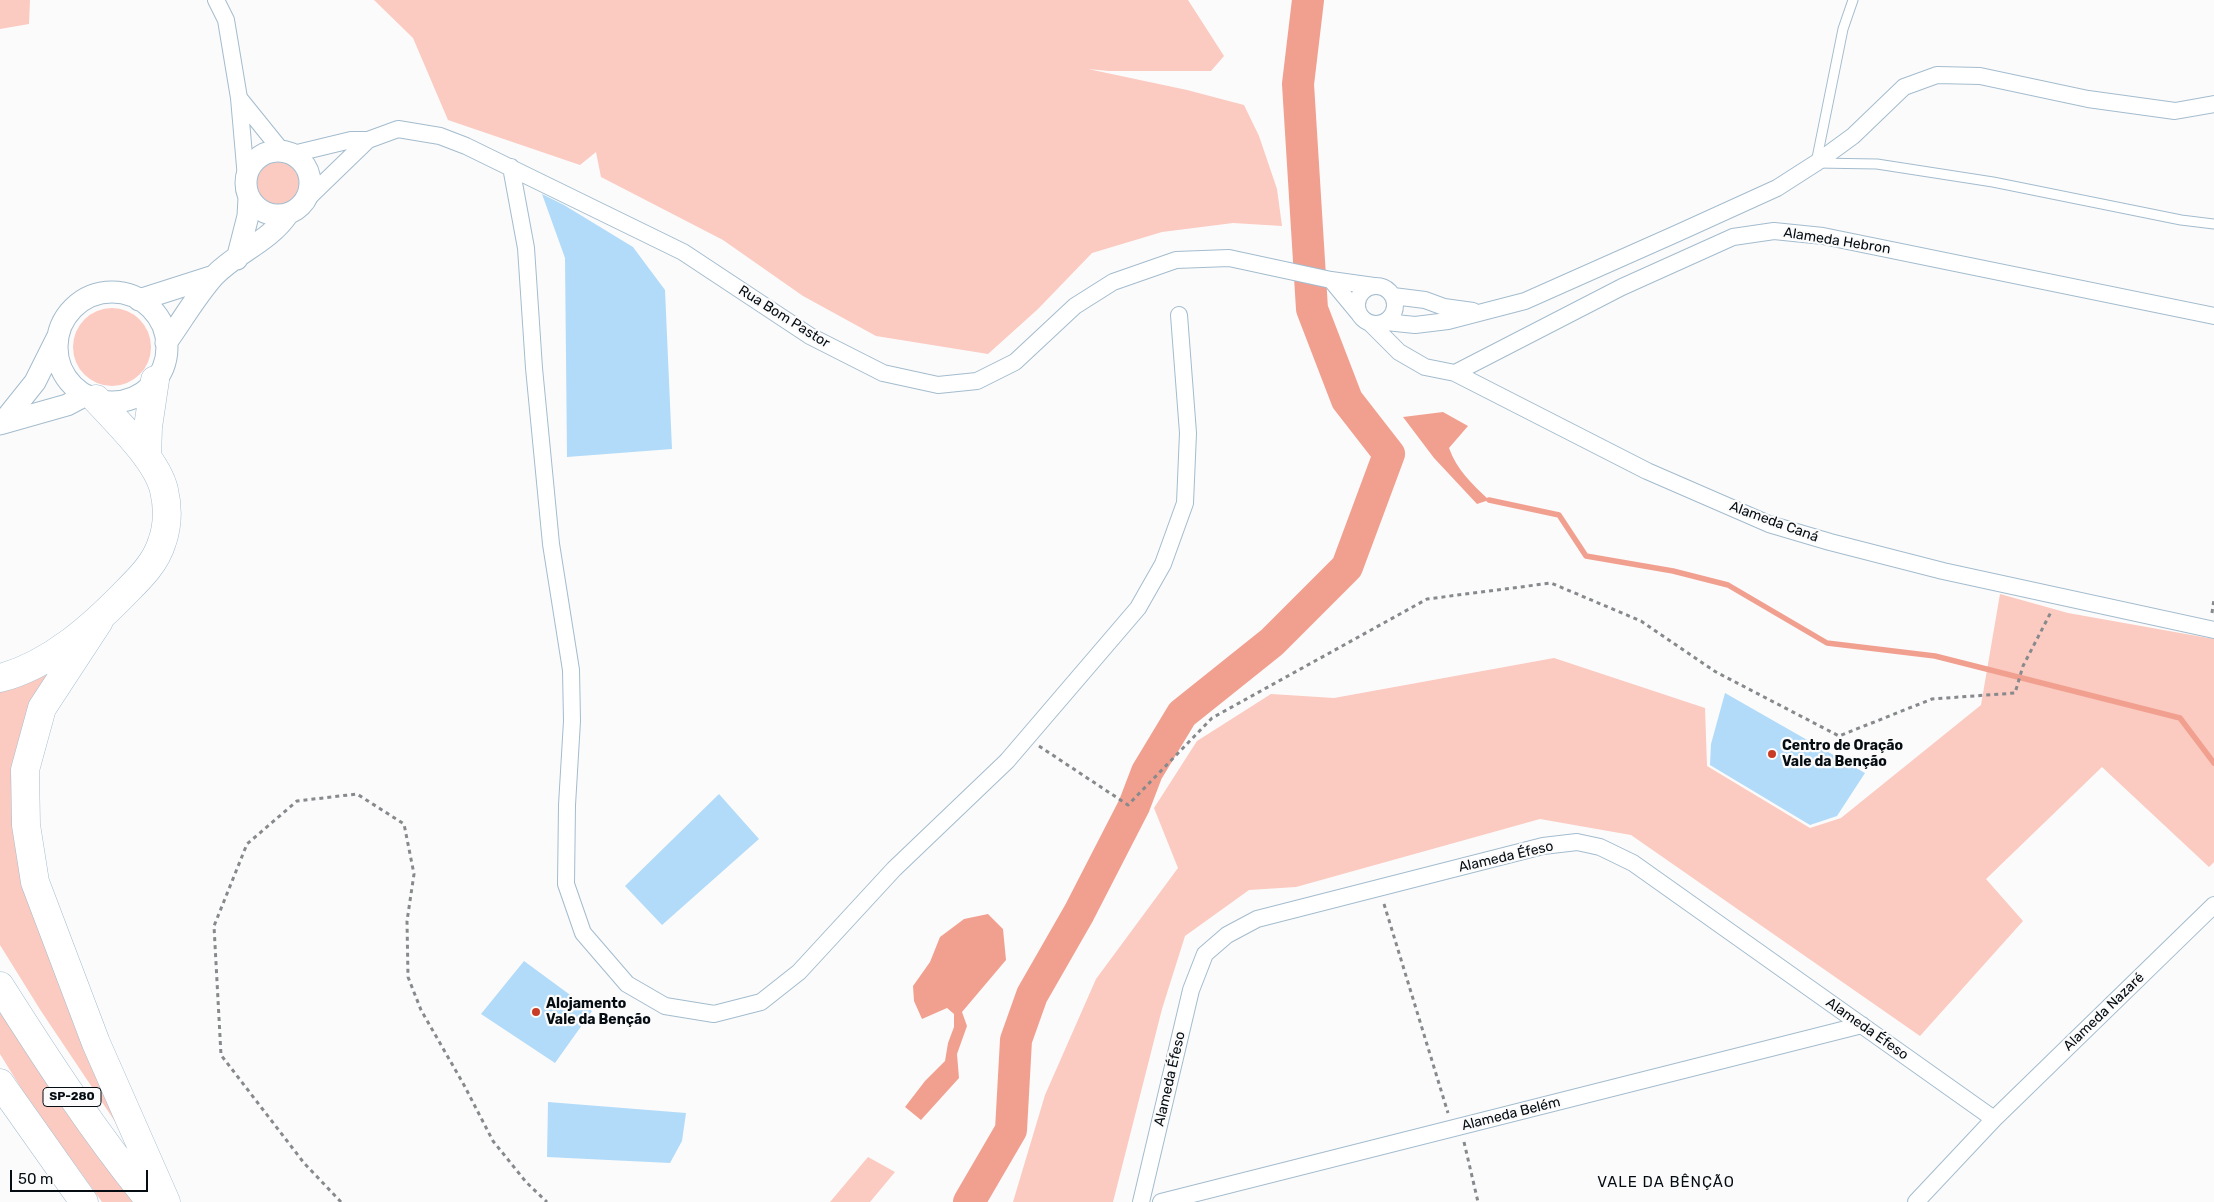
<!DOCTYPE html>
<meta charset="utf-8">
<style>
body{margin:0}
#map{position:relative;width:2214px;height:1202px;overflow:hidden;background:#fbfbfb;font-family:Rubik,sans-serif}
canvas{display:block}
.scale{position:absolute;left:10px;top:1170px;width:138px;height:22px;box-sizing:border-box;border:2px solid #050c12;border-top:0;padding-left:6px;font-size:15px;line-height:18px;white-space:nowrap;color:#050c12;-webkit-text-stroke:4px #fbfbfb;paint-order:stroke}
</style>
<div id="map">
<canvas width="2214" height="1202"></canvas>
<div class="scale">50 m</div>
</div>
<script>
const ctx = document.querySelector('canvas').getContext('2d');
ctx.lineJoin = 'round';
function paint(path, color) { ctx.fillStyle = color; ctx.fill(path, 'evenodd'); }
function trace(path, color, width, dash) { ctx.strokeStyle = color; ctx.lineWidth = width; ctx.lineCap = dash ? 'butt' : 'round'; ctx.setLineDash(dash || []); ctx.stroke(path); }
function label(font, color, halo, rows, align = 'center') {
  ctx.font = font + ' Rubik,sans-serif'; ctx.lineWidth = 4.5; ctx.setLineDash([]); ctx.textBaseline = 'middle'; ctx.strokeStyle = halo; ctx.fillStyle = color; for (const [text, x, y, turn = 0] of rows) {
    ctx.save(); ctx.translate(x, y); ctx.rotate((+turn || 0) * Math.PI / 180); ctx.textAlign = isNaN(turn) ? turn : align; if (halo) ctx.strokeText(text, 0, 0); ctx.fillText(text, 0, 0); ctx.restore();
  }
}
paint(new Path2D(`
 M0,0H30L29,24L0,29Z
 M374,0H1188L1224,56L1211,71H1109L1088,69L1187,90L1244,105L1259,136L1277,189L1282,226L1233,223L1162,232L1092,253L1038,309L988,354L876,336L803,296L723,240L601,177L596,152L580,165L448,120L413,38Z
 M257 183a21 21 0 1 1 42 0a21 21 0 1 1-42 0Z
 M73 347a39 39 0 1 1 78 0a39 39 0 1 1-78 0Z
 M2000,594L2068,613L2214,639V862L2209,867L2102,767L1986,879L2023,921L1920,1036L1631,835L1540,819L1296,887L1249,890L1185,936L1162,1009L1113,1202H1013L1045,1095L1096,979L1178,868L1154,808L1197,741L1271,694L1334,698L1554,658L1705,708L1707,766L1810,828L1841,818L1981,705Z
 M56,664L16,765L118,1126L41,1011L0,945V691Z
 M0,1008L138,1202H102L29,1101L0,1054Z
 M868,1157L895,1172L870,1202H830Z`), '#fbcac0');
paint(new Path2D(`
 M1443,412L1468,426L1449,448C1457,470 1472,484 1489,500L1477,504L1434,458L1403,417Z
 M988,914L1003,929L1006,960L962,1012L967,1026L957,1054L959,1078L921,1120L905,1107L925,1081L945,1061L948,1043L954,1027V1014L947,1008L922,1019L914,1001L913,986L930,962L940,937L964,919Z`), '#f1a090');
trace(new Path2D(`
 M1489,500L1559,515L1586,556L1673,571L1728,585L1827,643L1935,656L2180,718L2214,763`), '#f1a090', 5.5);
trace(new Path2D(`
 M969,1202L1011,1130L1016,1040L1032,995L1079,913L1134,806L1147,772L1182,714L1272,642L1347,567L1389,454L1347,400L1312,309L1298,84L1308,0`), '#f1a090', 32);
paint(new Path2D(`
 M542,194L564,205L633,247L665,290L672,449L567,457L565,258Z
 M1725,693L1865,773L1837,816L1810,825L1710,765L1711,744Z
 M719,794L759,839L662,925L625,886Z
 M524,961L592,1011L555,1063L481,1014Z
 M548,1102L686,1113L682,1141L670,1163L547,1157Z`), '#b2dbf9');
const service = new Path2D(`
 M1853,0L1843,29L1816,163L1877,164L1993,182L2181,220L2214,224`);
const minor = new Path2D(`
 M216,0L226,20L239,98L246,178
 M239,98L281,150
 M293,154L351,140H368L398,129L440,136L466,146L683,252L810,336L883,373L938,385L977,381L1015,362L1075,306L1113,282L1176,260L1229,258L1331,280L1374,286
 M511,167L526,248L534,368L551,544L571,670L572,721L567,805L566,884L583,933L627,984L665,1006L714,1014L761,1002L799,972L894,869L1007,761L1138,608L1163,564L1185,503L1188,433L1179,315
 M306,200L368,140
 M1331,280L1360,315
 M1357 305a19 19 0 1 1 38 0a19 19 0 1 1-38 0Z
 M1393,296L1425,300L1444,307L1473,311
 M1386,322L1415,325L1448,321L1525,301L1678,233L1777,188L1816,163L1853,136L1904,87L1937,75L1980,76L2088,99L2175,111L2214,104
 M1371,324L1399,352L1425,367L1455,373L1647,471L1769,524L1830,542L1943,571L2214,630
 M1455,373L1622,287L1733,237L1774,231L1823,236L2214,316
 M1141,1202L1191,990L1205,954L1227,935L1257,919L1543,846L1577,842L1600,847L1633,863L1994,1119
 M1161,1202L1862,1025
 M1916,1202L1994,1119L2214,905`);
const tertiary = new Path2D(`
 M246 183a32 32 0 1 1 64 0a32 32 0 1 1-64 0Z
 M237,259L248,216L249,198
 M57 347a55 55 0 1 1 110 0a55 55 0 1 1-110 0Z
 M139,300L214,276
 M166,343C182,321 196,296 214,276C237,252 269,242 288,214
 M3,422L35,382L57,338
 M0,424L67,405L86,395`);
const motorway = new Path2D(`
 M147,457L148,427L155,380
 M99,621L42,708L25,770L26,825L35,882L96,1043L166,1202
 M0,678C50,665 92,627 127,591C141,577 156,562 162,542C168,525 168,507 164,490C157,460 117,422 96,399
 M0,986C47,1060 95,1134 151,1202
 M0,1083L84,1202`);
trace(service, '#a3bcce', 11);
trace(minor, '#a3bcce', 18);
trace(tertiary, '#a3bcce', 23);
trace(motorway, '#a3bcce', 29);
trace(new Path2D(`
 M2212,613L2214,599
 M1039,746L1128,805L1212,718L1427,599L1551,583L1641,621L1716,672L1839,736L1932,699L2015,693L2023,666L2051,612
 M1384,904L1448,1113
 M1464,1142L1478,1202
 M341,1202L304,1163L221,1055L214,926L247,844L297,801L357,794L404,824L414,874L407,921L408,977L421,1010L464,1085L493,1141L526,1182L547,1202`), '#878a8d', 3, [4, 4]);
trace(service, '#fff', 9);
trace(minor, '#fff', 16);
trace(tertiary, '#fff', 21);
trace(motorway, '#fff', 28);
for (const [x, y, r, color] of [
 [1772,754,5,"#c83c25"],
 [536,1012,5,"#c83c25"]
]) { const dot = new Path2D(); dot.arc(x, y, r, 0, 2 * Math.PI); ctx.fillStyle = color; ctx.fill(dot); trace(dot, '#fbfbfb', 2); }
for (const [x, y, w] of [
 [72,1097,58]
]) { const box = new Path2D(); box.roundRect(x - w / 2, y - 9.5, w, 19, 4); ctx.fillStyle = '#fbfbfb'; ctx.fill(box); trace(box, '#050c12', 1); }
label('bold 12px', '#050c12', null, [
 ["SP-280",72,1097]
]);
label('14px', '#050c12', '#fbfbfb', [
 ["Alameda Hebron",1837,241,9],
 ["Rua Bom Pastor",784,317,32],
 ["Alameda Caná",1774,522,20],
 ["Alameda Éfeso",1506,857,-13],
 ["Alameda Nazaré",2104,1012,-44],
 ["Alameda Éfeso",1867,1029,35],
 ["Alameda Éfeso",1170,1079,-77],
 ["Alameda Belém",1511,1114,-14]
]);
label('bold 14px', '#050c12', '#fbfbfb', [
 ["Centro de Oração",1782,746],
 ["Vale da Benção",1782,762],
 ["Alojamento",546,1004],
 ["Vale da Benção",546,1020]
], 'left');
ctx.letterSpacing = '1px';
label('15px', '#050c12', '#fbfbfb', [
 ["VALE DA BÊNÇÃO",1666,1183]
]);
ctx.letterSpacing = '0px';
</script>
